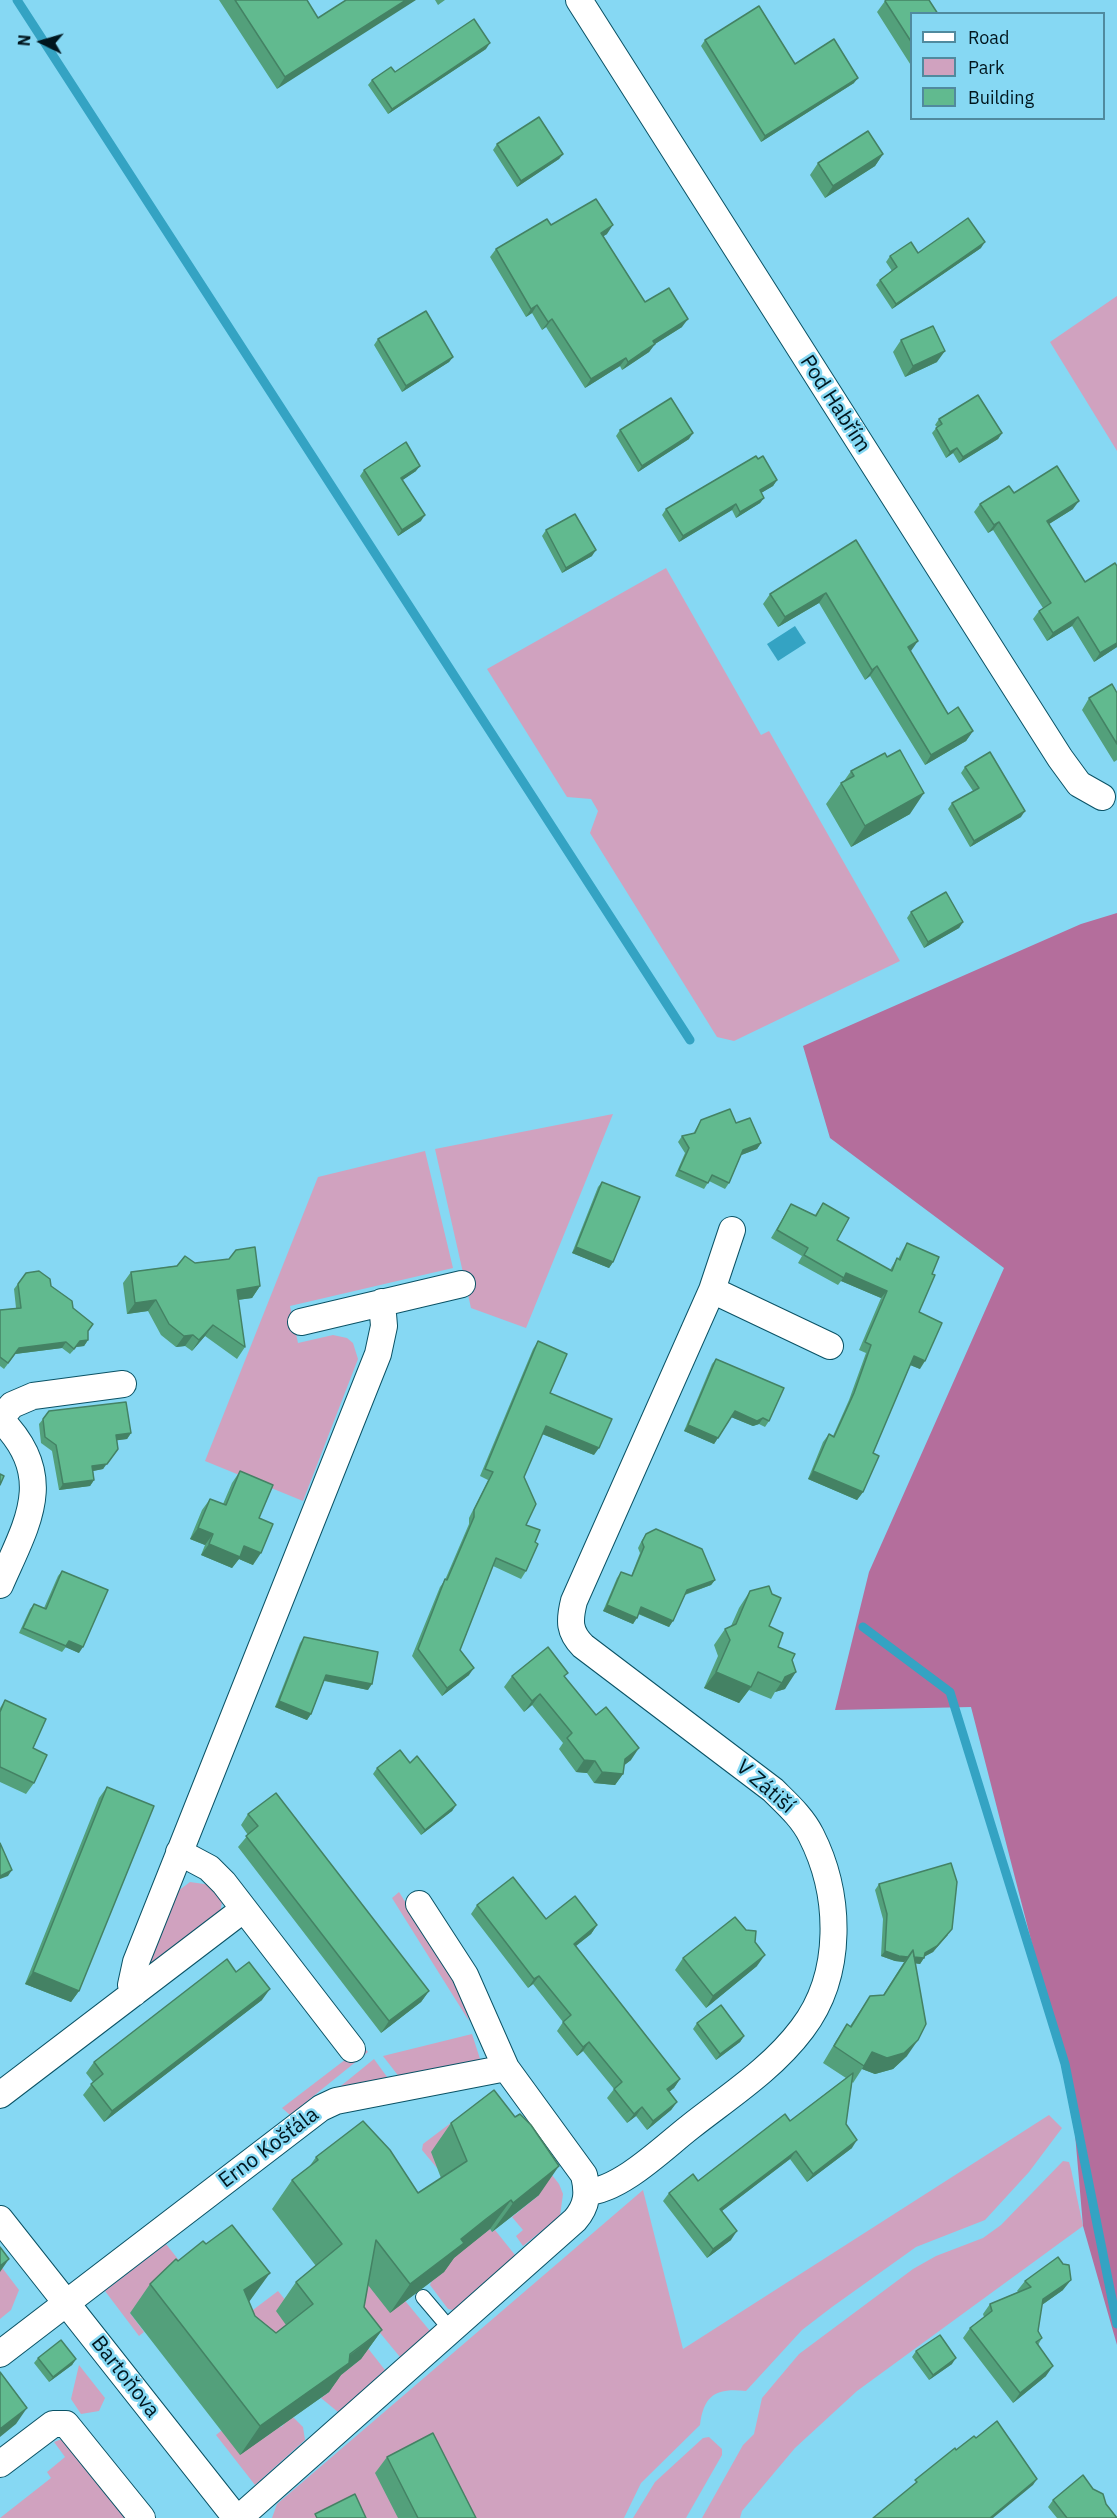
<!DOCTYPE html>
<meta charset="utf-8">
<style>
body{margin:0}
#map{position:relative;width:1117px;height:2518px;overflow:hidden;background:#86d8f3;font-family:"IBM Plex Sans",sans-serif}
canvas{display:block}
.legend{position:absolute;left:910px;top:12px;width:195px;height:108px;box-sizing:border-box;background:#86d8f3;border:2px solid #508a9e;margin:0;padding:8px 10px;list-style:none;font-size:18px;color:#00161e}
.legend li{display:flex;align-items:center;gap:12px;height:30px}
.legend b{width:30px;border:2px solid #508a9e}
.north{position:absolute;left:12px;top:12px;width:60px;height:60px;-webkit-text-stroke:4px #86d8f3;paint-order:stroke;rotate:275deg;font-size:16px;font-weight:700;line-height:24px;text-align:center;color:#00161e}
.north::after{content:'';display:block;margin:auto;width:21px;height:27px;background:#00161e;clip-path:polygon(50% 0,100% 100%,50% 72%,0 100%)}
</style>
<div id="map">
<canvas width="1117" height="2518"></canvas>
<ul class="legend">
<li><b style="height:8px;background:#fff"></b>Road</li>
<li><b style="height:16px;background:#d0a2bf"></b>Park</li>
<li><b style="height:16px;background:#61ba8f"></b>Building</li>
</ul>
<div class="north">N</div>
</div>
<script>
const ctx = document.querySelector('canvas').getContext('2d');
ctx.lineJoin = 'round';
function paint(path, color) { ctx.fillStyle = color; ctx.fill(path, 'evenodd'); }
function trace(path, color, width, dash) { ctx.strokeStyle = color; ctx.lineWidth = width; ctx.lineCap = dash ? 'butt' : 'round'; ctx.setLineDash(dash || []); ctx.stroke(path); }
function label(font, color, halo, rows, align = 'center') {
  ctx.font = font + ' "IBM Plex Sans",sans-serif'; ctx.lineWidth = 5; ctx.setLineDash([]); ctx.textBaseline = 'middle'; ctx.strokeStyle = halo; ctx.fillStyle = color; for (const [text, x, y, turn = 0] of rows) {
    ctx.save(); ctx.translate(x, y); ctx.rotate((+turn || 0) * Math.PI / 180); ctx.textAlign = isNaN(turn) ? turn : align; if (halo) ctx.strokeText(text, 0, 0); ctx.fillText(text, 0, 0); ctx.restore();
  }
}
paint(new Path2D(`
 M1117,296V451L1050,342Z
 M666,568L761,735L769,731L900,961L734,1041L717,1037L590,833L598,811L591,799L567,797L487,669Z
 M613,1114L526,1328L471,1308L435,1149Z
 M425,1151L453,1268L290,1306L298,1343L333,1335L347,1338L353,1343L358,1359L303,1501L205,1461L318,1177Z
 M190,1882L211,1885L222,1902L220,1913L149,1968V1963L178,1891Z
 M399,1892L461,1990L469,2021L392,1898Z
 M472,2034L481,2062L400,2078L383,2056Z
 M363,2046L368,2052L290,2115L282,2108Z
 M374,2059L390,2081L331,2094Z
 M489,2094L559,2184L563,2194L560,2216L523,2246L516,2236L523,2230L512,2217L539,2195L441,2165L437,2168L422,2150L423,2144Z
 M1049,2115L1062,2128L1029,2172L985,2220L916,2247L832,2307L802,2330L746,2391C717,2388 704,2394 700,2425L641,2483L624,2518H272L277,2504L643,2190L683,2349Z
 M1063,2161L1069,2162L1071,2169L1083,2226L857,2391L795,2448L742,2511L740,2518H702L743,2445L754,2434L762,2398L799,2354L913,2269L936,2256L983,2238L1001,2225Z
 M490,2229L492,2232L495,2230L515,2255L453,2310L448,2309L430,2285C438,2263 471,2244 490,2229Z
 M166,2244L185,2268L130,2313L144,2332L139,2336L105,2291Z
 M0,2265L19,2290L11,2310L0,2319Z
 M364,2279L402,2297L430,2331L400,2357L347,2293Z
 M319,2286L385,2370L338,2412L321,2398L329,2392L330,2383L356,2363Z
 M278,2291L287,2302L298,2340L220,2335Z
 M79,2365L105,2398L99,2411L81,2414L71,2399Z
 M292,2416L303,2427L305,2440L255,2485L216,2435L221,2431H263L268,2437L267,2432L278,2424L281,2427Z
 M709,2437L722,2449V2455L686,2518H633L655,2482L703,2438Z
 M59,2440H64L133,2518H0L51,2478L47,2472L65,2457L54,2442Z`), '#d0a2bf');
paint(new Path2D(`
 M1117,913V2345L1083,2226L1072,2099L971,1707L835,1710L869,1572L1004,1268L830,1138L803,1046L1081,924Z`), '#b46e9c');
paint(new Path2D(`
 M795,626L806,643L778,661L767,644Z`), '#34a3c3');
trace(new Path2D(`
 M17,0L690,1040
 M863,1627L950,1692L1065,2064L1117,2324`), '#34a3c3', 9);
const service = new Path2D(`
 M423,2297L451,2330`);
const minor = new Path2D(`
 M579,0L1060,758L1079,784L1102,797
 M712,1290L830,1346
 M301,1322L462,1284
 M0,1419C58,1477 27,1523 0,1585
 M0,1419L12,1405L33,1396L123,1384
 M179,1852L209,1868L224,1883L352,2049
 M134,1993L131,1985L136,1962L378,1354L384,1326L382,1302
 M0,2095L244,1909
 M587,2192C621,2190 663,2148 690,2127C728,2097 772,2069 802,2029C844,1974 841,1894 811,1835C802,1817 787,1804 773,1790L583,1646C569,1632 569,1621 574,1601L712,1290L732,1230
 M0,2219L236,2518
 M0,2354L321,2108L336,2101L506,2068
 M0,2464L53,2424H66L142,2518
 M239,2518L575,2220C588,2205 588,2192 584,2175L506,2068L465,1975L419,1904`);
trace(service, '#0a5265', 16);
trace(minor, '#0a5265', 28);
trace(service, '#fff', 14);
trace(minor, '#fff', 26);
paint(new Path2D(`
 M219,0H307L318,18L346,0L277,89Z
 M435,0H445L438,5Z
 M885,1L912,14V67L877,12Z
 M705,40L795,64L854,83L761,142L701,46Z
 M486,49L388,114L368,85L372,80L395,72Z
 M497,144L563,154L559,159L517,187L493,150Z
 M883,154L875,166L825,198L810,175L818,163Z
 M551,225L607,234L603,236L645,302L682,327L655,344L649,352L622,370L620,366L585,388L546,327L542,330L532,313L526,317L490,257L496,249Z
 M981,248L892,309L876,285L880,280L892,271L886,262L890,256Z
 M378,339L453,357L449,362L402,392L374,345Z
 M901,340L937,362L905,377L893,352Z
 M939,419L1002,433L998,439L959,463L953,453L946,458L932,433L937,427L935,425Z
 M620,430L689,439L638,472L616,436Z
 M758,459L777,480L773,486L761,493L764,498L760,503L736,518L732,510L679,542L662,515L666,509Z
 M364,470L416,471L402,480L421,521L398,536L360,476Z
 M1014,493L1073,509L1049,524L1085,582L1117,566V647L1094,662L1072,626L1047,641L1033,619L1039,611L1043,608L993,530L988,533L974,512L980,504Z
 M546,530L592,556L562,573L542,536Z
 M856,540L911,651L910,652L948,714L973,731L966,741L925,765L870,676L865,680L819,603L778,627L763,604L770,594Z
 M1117,693V760L1114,762L1082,710L1089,698Z
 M965,767L1021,817L970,847L948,809L952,803L973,791L961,773Z
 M851,771L910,814L851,847L826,804L841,783L844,781Z
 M911,912L963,922L959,928L924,948L907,918Z
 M701,1120L736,1123L761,1143L757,1149L741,1155L729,1183L725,1189L709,1181L704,1189L675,1176L685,1153L678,1142L682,1136L693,1134Z
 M602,1182L613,1262L609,1268L572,1253L598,1187Z
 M823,1203L837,1240L890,1270L897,1258L898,1259L902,1251L907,1243L932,1274L919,1312L920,1369L910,1365L873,1453L863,1492L857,1500L808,1479L823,1442L829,1434L833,1436L849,1400L866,1353L859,1350L881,1298L841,1281L838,1285L798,1263L802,1256L771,1238L791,1204L815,1215Z
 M195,1263L260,1286L252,1298L238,1300L245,1347L237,1359L205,1336L192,1351L185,1346L176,1347L161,1335L148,1311L127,1314L123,1283L131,1272Z
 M26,1273L51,1286L73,1308L88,1331V1340L84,1346L76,1347L70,1354L62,1348L15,1354L4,1369L0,1366V1310L16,1308L14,1289Z
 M538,1341L550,1393L594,1455L542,1434L524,1477L526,1525L535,1542L526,1571L521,1579L493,1566L460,1650L469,1675L442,1696L412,1656L440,1587L445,1580L469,1524V1518L488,1480L480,1476L533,1349Z
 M716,1359L769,1421L765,1427L759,1424L753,1426L731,1417L714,1444L684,1431L712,1364Z
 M43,1419L131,1433L127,1439L117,1440L103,1469L93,1471L94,1480L90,1486L59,1490L52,1451L41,1443L39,1424Z
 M240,1471L259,1518L253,1565L239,1559L232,1568L201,1555L205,1545L190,1539L202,1510L210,1499L223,1504L232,1483Z
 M646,1534L715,1580L711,1585L685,1595L669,1627L638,1614L633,1624L603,1611L617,1578L621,1572L631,1576L640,1553L638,1548L642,1540Z
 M62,1571L79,1653L66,1647L62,1652L19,1633L30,1609L34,1604L44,1608L58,1576Z
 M750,1591L769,1626L778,1647L792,1660L785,1689L775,1692L771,1699L749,1690L739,1703L704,1688L718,1656L714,1645L725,1629L731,1626L739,1608Z
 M304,1637L368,1690L324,1681L311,1714L307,1720L275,1707L300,1643Z
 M512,1676L564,1677L631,1760L624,1765L623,1774L615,1785L594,1783L587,1773L576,1772L559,1749L563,1743L532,1705L524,1712L504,1687Z
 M5,1700L34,1783L26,1794L0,1782V1708Z
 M410,1763L456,1805L452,1811L421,1835L373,1774L377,1768Z
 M107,1787L79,1991L71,2002L25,1984L99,1798Z
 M248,1814L429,1991L421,2002L381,2033L238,1847L248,1835L241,1825Z
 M879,1884L948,1935L933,1952L925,1956L920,1964L915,1963L907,2056L893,2069L875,2074L862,2069L853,2083L852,2082L846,2124L852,2148L807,2182L790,2159L722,2211L731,2240L707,2258L663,2201L669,2193L698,2181L790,2121L846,2078L823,2063L836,2041L847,2024L850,2026L870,1996L883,1995L904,1962L895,1961L881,1956L883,1919L875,1890Z
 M477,1905L546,1919L597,1925L591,1934L576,1946L680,2079L674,2088L669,2092L677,2102L671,2110L647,2130L636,2116L627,2123L607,2098L614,2089L583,2051L577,2056L557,2031L563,2022L533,1984L528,1988L471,1914Z
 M755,1942L757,1966L706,2008L675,1970L683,1958Z
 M236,1972L262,2000L104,2122L83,2095L93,2082L86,2073L94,2062Z
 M697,2023L744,2036L740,2042L716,2060L693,2029Z
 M451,2123L539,2195L492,2232L490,2229L466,2248L454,2258L444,2272L390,2313L368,2285L364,2307L382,2330L361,2359L341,2375L329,2392L240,2455L130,2313L150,2284L178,2261L249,2302L255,2316L276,2333L286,2325L276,2311L296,2282L316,2266L272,2209L292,2180L309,2167L316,2157L418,2193L441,2178L431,2152Z
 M1025,2281L1063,2290L1042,2305L1038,2331L1042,2338L1038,2345L1046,2376L1013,2403L963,2338L970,2328L984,2317L983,2314L990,2304L1018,2292L1017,2291Z
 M916,2351L952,2364L929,2380L912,2357Z
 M38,2358L76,2359L72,2365L49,2382L34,2363Z
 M387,2457L476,2518H398L375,2473Z
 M1053,2500L1106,2504L1117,2518H1057L1048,2507Z`), '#53a07b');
paint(new Path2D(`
 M406,0H416L277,89L285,77Z
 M490,43L486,49L388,114L392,109Z
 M858,78L854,83L761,142L765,136Z
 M563,154L559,159L517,187L521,181Z
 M883,154L875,166L825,198L833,186Z
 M613,225L607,234L596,241L601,233Z
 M985,242L981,248L892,309L896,304Z
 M537,305L532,313L526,317L531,309Z
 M552,319L546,327L542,330L548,322Z
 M688,319L682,327L647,349L653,341Z
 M655,344L649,352L622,370L628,362Z
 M945,351L937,362L905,377L913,366Z
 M453,357L449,362L402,392L406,386Z
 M626,358L620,366L585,388L591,379Z
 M693,433L689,439L638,472L642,466Z
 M1002,433L998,439L959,463L963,457Z
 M957,448L953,453L946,458L950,452Z
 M420,466L416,471L397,484L401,478Z
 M777,480L773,486L756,496L760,490Z
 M764,498L760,503L736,518L740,512Z
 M1079,501L1073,509L1041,529L1047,521Z
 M736,504L732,510L679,542L683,536Z
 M425,515L421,521L398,536L402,530Z
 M999,522L993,530L988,533L994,525Z
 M596,550L592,556L562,573L566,568Z
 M826,593L819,603L778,627L785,617Z
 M1078,617L1072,626L1047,641L1053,633Z
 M918,641L911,651L901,657L908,647Z
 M1117,643V647L1094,662L1100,653Z
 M877,666L870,676L865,680L872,670Z
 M973,731L966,741L925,765L931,755Z
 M924,793L910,814L851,847L865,826Z
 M1025,811L1021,817L970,847L974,841Z
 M963,922L959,928L924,948L928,942Z
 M761,1143L757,1149L739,1156L743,1150Z
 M576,1247L613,1262L609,1268L572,1253Z
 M846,1273L887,1291L881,1298L841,1281Z
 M260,1286L252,1298L229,1301L237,1290Z
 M156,1300L148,1311L127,1314L135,1303Z
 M213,1325L205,1336L192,1351L199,1340Z
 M193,1335L185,1346L176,1347L184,1336Z
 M88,1340L84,1346L76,1347L70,1354L80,1341Z
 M66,1342L62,1348L15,1354L4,1369L19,1348Z
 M914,1356L925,1361L920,1369L908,1364Z
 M735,1411L763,1418L759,1424L753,1426L731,1417Z
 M688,1425L718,1438L714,1444L684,1431Z
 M546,1426L599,1448L594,1455L540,1433Z
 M131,1433L127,1439L112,1441L116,1435Z
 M118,1449L103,1469L88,1472L92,1466Z
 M813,1471L863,1492L857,1500L808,1479Z
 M94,1480L90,1486L59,1490L63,1484Z
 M198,1528L213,1534L205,1545L190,1539Z
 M209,1544L244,1546L261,1553L253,1565L239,1559L232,1568L201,1555Z
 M715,1580L711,1585L683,1595L687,1590Z
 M607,1605L637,1618L633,1624L603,1611Z
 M641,1607L673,1621L669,1627L637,1613Z
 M69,1641L83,1647L79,1653L65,1647Z
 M474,1668L469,1675L442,1696L447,1688Z
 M716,1672L751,1687L739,1703L704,1688Z
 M796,1672L785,1689L775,1692L785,1677Z
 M326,1675L372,1684L368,1690L322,1680Z
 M540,1694L532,1705L524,1712L532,1701Z
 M279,1701L311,1714L307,1720L275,1707Z
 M639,1748L631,1760L617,1771L625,1759Z
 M584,1760L595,1761L587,1773L576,1772Z
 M602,1772L623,1774L615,1785L594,1783Z
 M456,1805L452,1811L421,1835L425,1830Z
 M12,1870L8,1876L0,1879V1876Z
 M597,1925L591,1934L568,1952L574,1944Z
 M952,1929L933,1952L922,1958H924L920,1964L905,1962L909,1957L925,1953Z
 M885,1951L908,1957L904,1962L895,1961L881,1956Z
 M765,1955L757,1966L706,2008L713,1996Z
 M33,1972L79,1991L71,2002L25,1984Z
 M539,1976L533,1984L528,1988L534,1979Z
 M270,1989L262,2000L104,2122L112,2111Z
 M429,1991L421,2002L381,2033L389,2021Z
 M744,2036L740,2042L716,2060L720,2054Z
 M918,2040L907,2056L893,2069L875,2074L862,2069L872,2052Z
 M589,2042L583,2051L577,2056L583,2047Z
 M680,2079L674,2088L661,2098L667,2089Z
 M677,2102L671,2110L647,2130L653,2121Z
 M642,2107L636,2116L627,2123L634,2114Z
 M857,2140L852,2148L807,2182L813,2174Z
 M796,2151L790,2159L714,2217L720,2209Z
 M559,2166L539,2195L492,2232L513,2203Z
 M511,2200L490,2229L454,2258L444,2272L390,2313L410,2284L461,2239Z
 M737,2231L731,2240L707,2258L713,2249Z
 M9,2259L0,2272V2266Z
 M270,2273L249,2302L244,2290Z
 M1071,2280L1063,2290L1036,2309L1043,2299Z
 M382,2330L361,2359L341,2375L329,2392L240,2455L260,2426Z
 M956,2358L952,2364L929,2380L933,2375Z
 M76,2359L72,2365L49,2382L53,2377Z
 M1053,2366L1046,2376L1013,2403L1020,2393Z
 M27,2408L16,2424L0,2437V2429Z
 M1037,2479L1033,2485L993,2518H990Z`), '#448264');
const building = new Path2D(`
 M235,0H307L318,18L346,0H406L285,77Z
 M886,0H929L938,14H912V43L885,1Z
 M759,6L795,64L834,39L858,78L765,136L705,40Z
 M474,19L490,43L392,109L372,80L391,67L395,72Z
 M539,117L563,154L521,181L497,144Z
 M868,131L883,154L833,186L818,163Z
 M596,199L613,225L601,233L645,302L669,288L688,319L653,341L655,344L641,353L628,362L626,358L591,379L552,319L548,322L537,305L531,309L496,249L547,219L551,225Z
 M968,218L985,242L896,304L880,280L897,267L890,256L911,242L918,253Z
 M426,311L453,357L406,386L378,339Z
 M933,326L945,351L913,366L901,340Z
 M978,395L1002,433L963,457L957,448L950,452L936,428L942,424L939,419Z
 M671,398L693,433L642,466L620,430Z
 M406,442L420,466L401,478L425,515L402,530L364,470Z
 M756,456L758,459L763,456L777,480L760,490L764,498L740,512L736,504L683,536L666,509Z
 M1057,466L1079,501L1047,521L1085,582L1115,563L1117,566V643L1100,653L1078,617L1053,633L1039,611L1051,603L999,522L994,525L980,504L1009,486L1014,493Z
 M575,514L596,550L566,568L546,530Z
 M856,540L918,641L908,647L948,714L958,707L973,731L931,755L877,666L872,670L826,593L785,617L770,594Z
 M1112,684L1117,693V744L1089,698Z
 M900,750L924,793L865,826L841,783L854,776L851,771L885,753L887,757Z
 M990,752L1025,811L974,841L952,803L979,788L965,767Z
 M946,892L963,922L928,942L911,912Z
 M730,1109L736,1123L750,1118L761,1143L743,1150L729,1183L712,1175L708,1183L679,1170L689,1148L682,1136L695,1133L701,1120Z
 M602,1182L640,1197L613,1262L576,1247Z
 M823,1203L849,1218L837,1240L892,1271L897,1258L900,1260L907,1243L939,1257L932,1274L935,1275L919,1312L942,1323L925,1361L914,1356L873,1453L879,1456L863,1492L813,1471L829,1434L834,1437L854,1393L871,1345L865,1342L887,1291L846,1273L844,1278L804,1255L808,1248L777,1230L791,1204L816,1216Z
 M255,1247L260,1286L237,1290L245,1347L213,1325L199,1340L193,1335L184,1336L169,1324L156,1300L135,1303L131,1272L177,1266L185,1256L195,1263L229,1259L236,1250Z
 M39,1271L50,1279L51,1286L72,1301L73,1308L93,1324L88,1331V1340L80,1341L74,1349L66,1342L19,1348L8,1363L0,1357V1310L21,1308L18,1284L26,1273Z
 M538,1341L567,1354L550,1393L612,1419L599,1448L546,1426L524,1477L536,1504L526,1525L540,1530L535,1542L538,1544L526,1571L496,1558L460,1650L474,1668L447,1688L418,1649L445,1579L447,1580L474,1517V1510L493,1472L485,1469Z
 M716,1359L784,1388L769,1421L763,1418L757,1421L735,1411L718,1438L688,1425Z
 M126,1402L131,1433L116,1435L118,1449L107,1464L92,1466L94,1480L63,1484L56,1445L45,1437L43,1419L49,1411Z
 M240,1471L273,1485L259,1518L273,1524L261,1553L244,1546L240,1557L209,1544L213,1534L198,1528L210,1499L226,1505Z
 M0,1474L4,1476L0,1485Z
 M656,1529L702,1549L715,1580L687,1590L673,1621L641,1607L637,1618L607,1605L621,1572L632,1576L644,1547L642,1542L646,1534Z
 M62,1571L108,1590L83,1647L69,1641L66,1646L23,1628L34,1604L46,1609Z
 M769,1586L772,1594L781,1598L769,1626L783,1633L778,1647L795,1654L792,1660L796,1672L785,1677L782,1683L758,1672L751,1687L716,1672L730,1640L725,1629L736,1624L750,1591Z
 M304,1637L378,1652L372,1684L326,1675L311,1714L279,1701Z
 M548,1647L568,1673L564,1676L596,1715L606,1707L639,1748L625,1759L623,1774L602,1772L595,1761L584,1760L567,1738L572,1733L540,1694L532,1701L512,1676Z
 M5,1700L46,1719L33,1748L47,1755L34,1783L0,1767V1712Z
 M400,1750L410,1763L417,1756L456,1805L425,1830L377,1768Z
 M107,1787L154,1806L79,1991L33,1972Z
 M276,1793L429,1991L389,2021L246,1836L258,1826L248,1814Z
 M0,1843L12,1870L0,1876Z
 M951,1863L957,1882L952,1929L937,1946L925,1953L924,1958L914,1957L913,1950L908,1957L899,1956L885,1951L887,1914L879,1884Z
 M513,1877L546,1919L575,1896L597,1925L574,1944L680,2079L667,2089L677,2102L653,2121L642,2107L634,2114L614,2089L622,2082L589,2042L583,2047L563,2022L571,2015L539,1976L534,1979L477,1905Z
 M735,1917L746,1930L756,1931L755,1942L765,1955L713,1996L683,1958Z
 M913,1950L926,2024L918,2040L904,2053L887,2058L872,2052L864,2066L834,2046L847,2024L851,2027L870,1996L884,1995Z
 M227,1959L236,1972L249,1962L270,1989L112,2111L91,2084L103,2074L94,2062Z
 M721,2005L744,2036L720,2054L697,2023Z
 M853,2073L846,2124L857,2140L813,2174L796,2151L720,2209L737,2231L713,2249L669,2193L693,2174L698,2181L785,2114L790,2121Z
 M494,2090L515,2117L520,2114L531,2125L559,2166L513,2203L511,2200L486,2219L461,2239L464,2243L410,2284L376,2240L364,2307L382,2330L350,2354L349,2363L260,2426L150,2284L176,2259L178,2261L203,2241L206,2244L232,2225L270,2273L244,2290L255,2316L276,2333L313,2304L296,2282L342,2244L292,2180L318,2160L316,2157L363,2121L390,2150L418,2193L467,2161L451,2123Z
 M0,2247L9,2259L0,2266Z
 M1058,2257L1063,2264L1069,2265L1071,2280L1043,2299L1038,2331L1042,2338L1036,2342L1053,2366L1020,2393L970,2328L992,2311L990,2304L1031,2287L1025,2281Z
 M940,2335L956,2358L933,2375L916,2351Z
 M61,2340L76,2359L53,2377L38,2358Z
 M0,2372L27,2408L0,2429Z
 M997,2421L1037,2479L990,2518H873L917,2482L915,2480L955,2448L956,2450L974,2436L976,2438Z
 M433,2433L476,2518H418L387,2457Z
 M1083,2475L1093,2489L1103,2494L1106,2504L1117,2518H1067L1053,2500Z
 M355,2494L366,2518H317L315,2514Z`);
paint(building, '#61ba8f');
trace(building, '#448264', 1.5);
label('21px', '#00161e', '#86d8f3', [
 ["Pod Habřím",835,404,57],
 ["V Zátiší",765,1787,41],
 ["Erno Košťála",269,2148,-37],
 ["Bartoňova",125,2377,52]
]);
</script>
